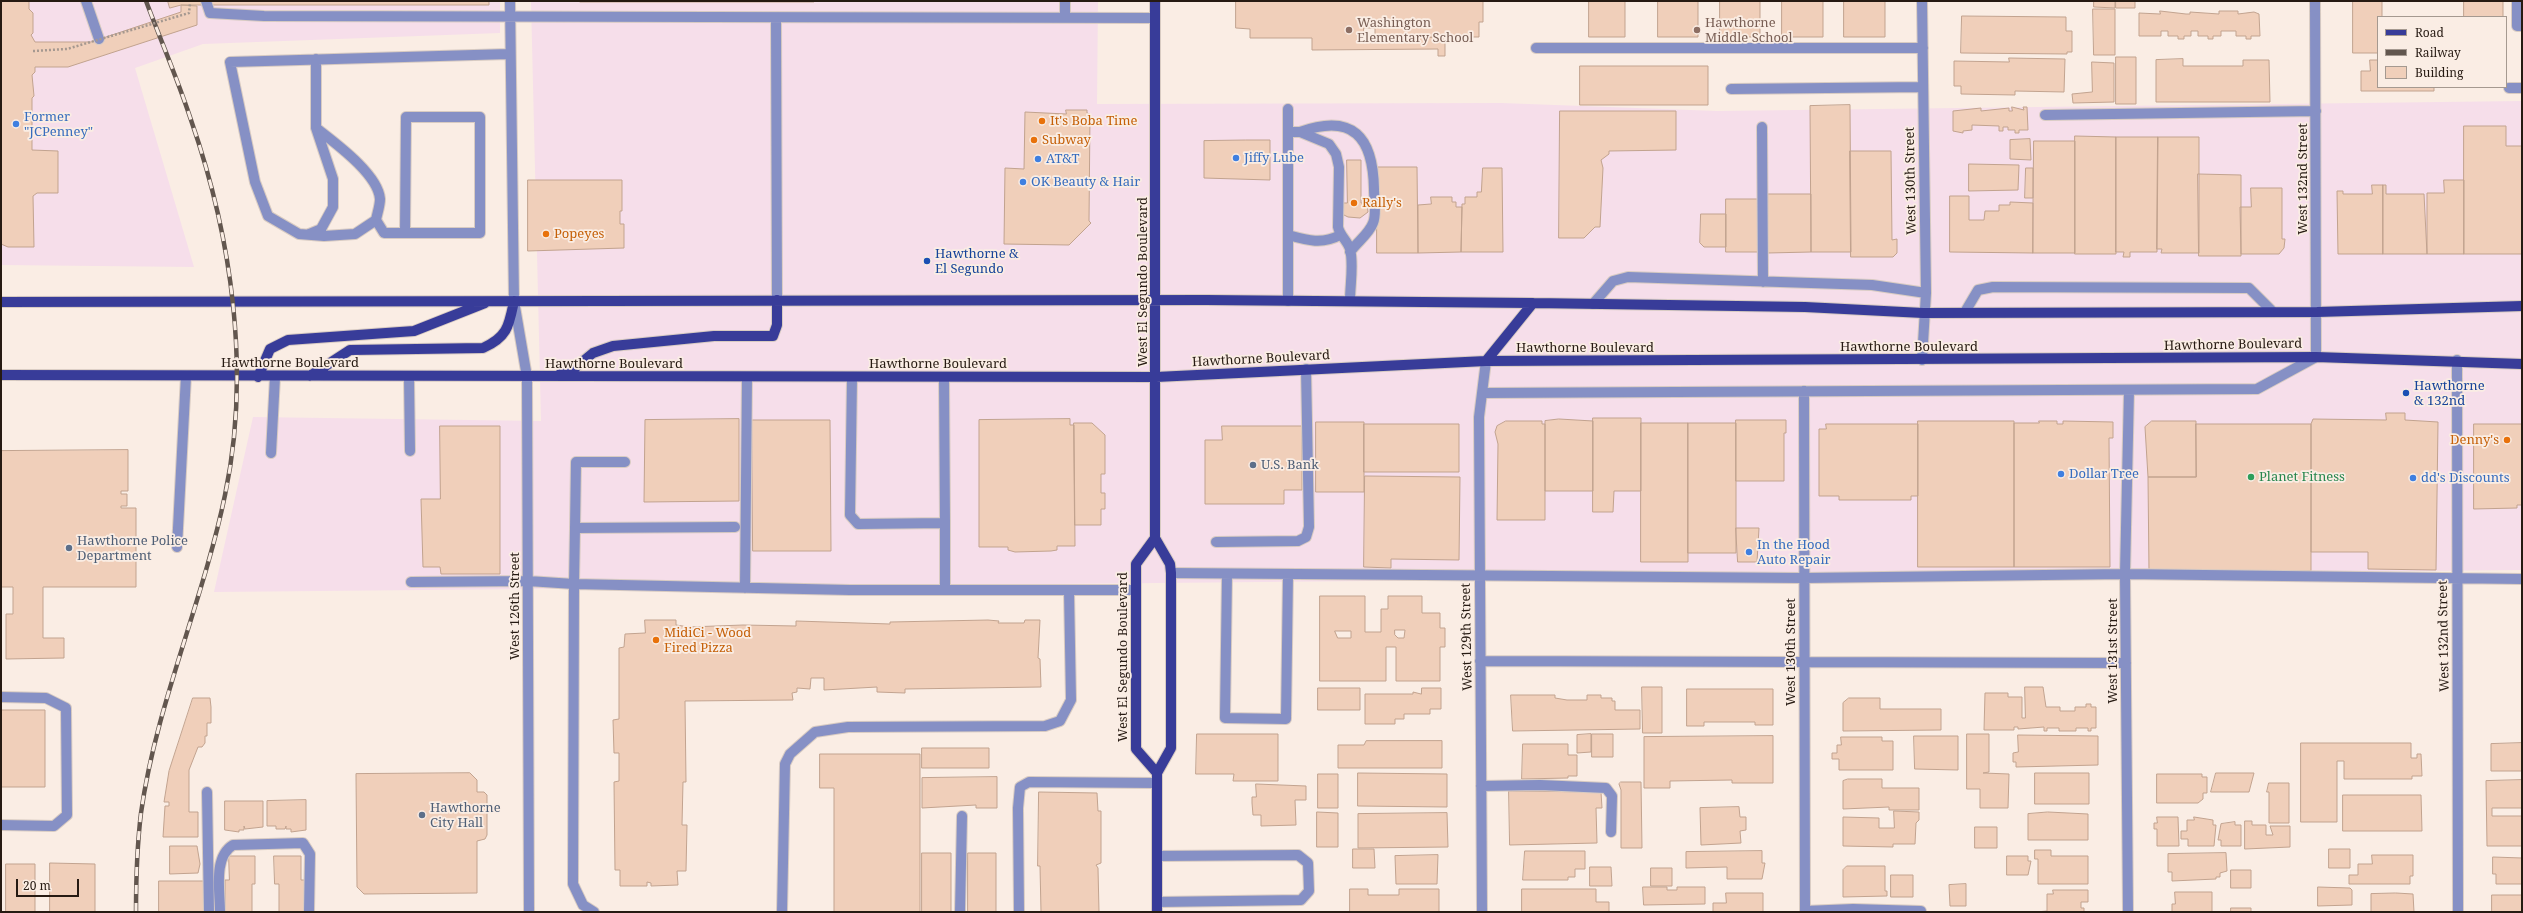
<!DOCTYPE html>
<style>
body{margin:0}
#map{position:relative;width:2523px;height:913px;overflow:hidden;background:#faede4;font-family:"Noto Serif",serif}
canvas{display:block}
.frame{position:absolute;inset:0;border:2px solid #261a12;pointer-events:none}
.legend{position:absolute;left:2377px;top:16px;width:130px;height:72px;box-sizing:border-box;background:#faede4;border:1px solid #a59990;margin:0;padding:5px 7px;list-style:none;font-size:12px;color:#261a12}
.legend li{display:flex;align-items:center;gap:8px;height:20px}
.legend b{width:20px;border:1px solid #a59990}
.scale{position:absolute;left:16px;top:879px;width:63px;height:18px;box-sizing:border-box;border:2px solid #261a12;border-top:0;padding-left:5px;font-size:12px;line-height:14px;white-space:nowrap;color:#261a12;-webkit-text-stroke:3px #faede4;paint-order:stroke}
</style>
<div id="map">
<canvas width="2523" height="913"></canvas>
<div class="frame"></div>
<ul class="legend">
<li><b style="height:5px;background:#383c99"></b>Road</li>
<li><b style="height:5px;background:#62564e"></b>Railway</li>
<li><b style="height:11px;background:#f0cfba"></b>Building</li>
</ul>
<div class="scale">20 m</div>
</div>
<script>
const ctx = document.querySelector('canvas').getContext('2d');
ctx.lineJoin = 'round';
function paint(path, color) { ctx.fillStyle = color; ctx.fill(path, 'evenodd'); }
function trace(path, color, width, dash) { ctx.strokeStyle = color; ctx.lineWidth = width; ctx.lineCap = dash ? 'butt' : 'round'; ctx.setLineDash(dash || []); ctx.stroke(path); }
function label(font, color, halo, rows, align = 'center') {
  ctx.font = font + ' "Noto Serif",serif'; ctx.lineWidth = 3.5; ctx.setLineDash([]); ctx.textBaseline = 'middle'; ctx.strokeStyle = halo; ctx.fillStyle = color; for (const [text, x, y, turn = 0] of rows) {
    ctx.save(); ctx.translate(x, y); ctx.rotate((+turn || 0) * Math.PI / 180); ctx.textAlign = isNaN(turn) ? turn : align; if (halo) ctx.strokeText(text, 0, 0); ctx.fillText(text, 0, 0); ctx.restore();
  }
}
paint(new Path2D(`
 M1,1H500V33L203,44L135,68L194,267L1,265Z
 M531,1H1098L1097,104L1501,103L1717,111L2522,101V570L214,592L253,417L541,421Z`), '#f6deea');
const building = new Path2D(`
 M1,1H29V9L33,13V33L31,35L35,42H91L181,12V5L197,6V25L68,67H35V72L32,75L34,96L32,98V150L58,151V193H37L33,196L34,247H8L1,244Z
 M168,1H489V5H181L170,8Z
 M580,1H814V2H580Z
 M1236,1H1483V22H1479V37H1428L1445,39V56H1438V49L1312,50V38H1250V29L1236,28ZM1364,28H1375V37L1391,39H1364Z
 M1589,1H1625V37H1589Z
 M1658,1H1698V37H1658Z
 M1720,1H1760V37H1740V41L1734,38V41H1726V37H1720Z
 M1782,1H1823V37H1782Z
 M1844,1H1885V37H1844Z
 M2094,1H2115V8L2094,7Z
 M2116,1H2135V8H2116Z
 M2353,1H2382V17H2378V53H2353Z
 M2464,1H2503V17H2464Z
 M2093,9H2115V55H2094Z
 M2160,11L2186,14H2190V12L2219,14V11H2238V14L2254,12L2259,14L2260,36H2251V39H2246V36H2236V31H2221V36H2213V39H2208V36H2198V31H2191V36H2184V39H2178V36H2168V31H2161V36H2139V13L2160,14Z
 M1962,16L2066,17V31H2072V52H2067V54L1961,53Z
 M2116,57H2136V104H2116Z
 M2009,58L2065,59L2064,92L2015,91V95L1961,94V86H1954V61L2009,62Z
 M2183,59V66H2243V60H2269L2270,102H2156V60Z
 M2370,60H2378V87H2434V91H2361V71H2370Z
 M2092,62L2114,63V102L2073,103L2072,94L2092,92Z
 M1580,66H1708V105H1580Z
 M1850,105L1851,252H1811L1810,106Z
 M2012,107L2024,110L2023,107H2027L2028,130H2019V133H2015V130H2008V127H2003V131H1999V126L1972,125V130L1963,131V133L1953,131V111L1981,108V111L2009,108V111H2012Z
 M1066,110H1087V113L1090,114L1089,221L1091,223L1069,245L1004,244L1005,168L1024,169L1025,112L1066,114Z
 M1560,111H1676V150L1609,151V154L1601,160L1603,168L1600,227H1595L1584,238H1559Z
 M2464,126H2506V146H2522V254H2464Z
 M2075,136L2116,137V254H2075Z
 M2116,137H2158L2157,252H2130V257H2123L2124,252H2116Z
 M2158,137H2199V253H2161L2162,249H2157Z
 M2030,139L2031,160L2010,159V140Z
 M1246,140H1270V180L1204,178V141Z
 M2034,141H2075V253H2033Z
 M1850,151H1891L1892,240L1897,239V253L1893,257H1851Z
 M1347,160H1361V203H1367L1368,212L1360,218L1348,217L1342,214L1341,203H1347Z
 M1969,164L2019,165L2018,190L1969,191Z
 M1377,167H1417L1418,253H1377Z
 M1483,168H1502L1503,252H1461L1462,204H1465V197H1477V192H1481Z
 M2026,168H2033V198H2025Z
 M2198,174L2241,175V256H2199Z
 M528,180H622V211H620V224H624V248L528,251Z
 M2444,180H2464V254H2427V193H2444Z
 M2372,185H2383V254H2338L2337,191H2343V194H2372Z
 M2383,185H2386V194H2424L2427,254H2383Z
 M2251,188H2282V239H2285L2284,248L2279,254H2241L2240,207H2251Z
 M1768,194H1811V252L1768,253Z
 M1950,196H1969V220H1984L1985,211H1999V205H2010V202L2033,203V253L1950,252Z
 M1431,197H1452V202H1456V207H1462L1461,252L1418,253V205L1431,204Z
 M1726,199H1758V252H1726Z
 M1701,214H1726V247H1704L1700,243Z
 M2386,413H2405V420L2438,422L2436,570L2368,569V552H2311V424L2313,419L2386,420Z
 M1593,418H1641V491H1614L1613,512H1593Z
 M739,419V501L644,502L645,420Z
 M1070,419V425H1074L1075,546H1057V550L1051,551L1015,552L1008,550V547H979V420Z
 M1559,419L1593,421V491H1545V421Z
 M752,420H830L831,551H753Z
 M1736,420H1786V433H1784V481H1736Z
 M1506,421H1542V424H1545V520H1497L1498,444L1495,432L1497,426Z
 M1918,421H2014V567H1918Z
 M2039,421H2057V424H2063V421L2113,422V438H2109L2110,567H2014V423H2039Z
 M2152,421H2196V477H2148L2145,427Z
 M1316,422H1364V492H1316Z
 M1074,423H1092L1105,435V474H1101V493H1105V509H1101V525H1075Z
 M1641,423H1688V562H1641Z
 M1688,423H1736V553H1688Z
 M1364,424H1459V472H1364Z
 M1826,424H1918V496H1911V500H1839V496H1819V429H1826Z
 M2196,424H2311V571L2149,572L2148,477H2196Z
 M2474,424H2522V505H2517V508L2474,509Z
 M440,426H500V574H441L440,567H423L421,499H440Z
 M1222,426H1302V490H1284V504H1205V440H1222Z
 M128,450V491H121V494H127V506H121V508H136V587H43V638H64V658L6,659V614H13V587H1V451Z
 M1365,476L1460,477L1459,560L1391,559V568L1364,567Z
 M1736,528H1759L1757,562H1738Z
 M1320,596H1365V632H1381V609H1388V596H1422V613H1440V628H1445V647H1440V681H1396V647H1386V681H1320ZM1395,630H1405L1404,638H1398L1395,635ZM1335,631H1351V638H1338Z
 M645,620H676V625L689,627L743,625L796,626V621L890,624V622L988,620L999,621L998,623H1024L1025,620H1040L1038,658L1040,659L1041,687L905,689V693L877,692V687L824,690V678H811L810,689L797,688V692L792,693L793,700L685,701L686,782H683L682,825H687L686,871H677L678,885L651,886V883L647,882V886H620V870H615L614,782L619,781V753H614L613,720L619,719V648L624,647L625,634L645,633Z
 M1642,687H1662V733H1643Z
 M2025,687H2043L2046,707H2060V711H2075V707H2086V704H2091V707H2096V728H2091V731H2088V728H2076V731H2059V728H2047V731H2044V727L2018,729V727H2014V730H1984L1985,693H2008V697H2022V718H2025Z
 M1318,688H1360V710H1318Z
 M1422,688H1441V709H1430V714H1404V719H1395V724H1365V694H1413V692L1421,694Z
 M1687,689H1773V725H1755V722H1704V726H1687Z
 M1511,695H1555V698L1567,700H1587V695H1601V698H1612V701H1615V710H1640V729L1513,731Z
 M193,698H210L211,707V723H207V736H205V743L202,747H198L189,770V812H198V837H163L165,806H169V802H164L169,771Z
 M1849,698H1880V709H1941V730L1843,731V703Z
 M1,710H45V787H1Z
 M1197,734H1278V781H1233L1234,774H1196Z
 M1591,734V752L1577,753V735Z
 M1592,734H1613V757H1592Z
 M1967,734H1989V772L1983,773L2009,774L2008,808H1980V789H1967Z
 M2018,735L2098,736V765L2016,767V762H2013V753L2018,752Z
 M1773,736V783H1732V780L1670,781V788H1644V737Z
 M1914,736H1958V770L1915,769Z
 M1841,737H1882V741H1893V770H1839V759H1832V753H1837V745H1841Z
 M1442,741V768H1338V745H1364L1366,741Z
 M2301,743H2411V758H2417V754H2421L2422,776H2412V779H2344V761H2337V822H2301Z
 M2522,743V771H2491V744Z
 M1523,744H1568V755H1577V776H1568V778L1522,779Z
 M922,748H989V768H922Z
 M820,754H920V912H834V788H820Z
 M470,773L477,780V792H484L487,795V835L485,839L477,841V893L364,894L357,887L356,774Z
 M1358,773L1447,774V807L1358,806Z
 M2035,773H2089V804H2035Z
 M2216,773H2254L2249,792H2211Z
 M1318,774H1338V808H1318Z
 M2157,774H2202V777H2207V793H2203V799L2198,803H2157Z
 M997,777V808H976V805L922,808V778Z
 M1848,779H1882V788H1919V810H1889V807L1843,809V781Z
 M2522,780V808H2492V816H2522V846H2487L2486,781Z
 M1621,782H1641L1642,848H1621V790L1619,784Z
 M2269,783H2289V823H2269V792H2267Z
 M1256,784L1306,786V800H1295L1296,825L1261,826V815H1253L1252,803V797H1256Z
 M1509,791L1601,792L1602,808H1596L1597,843L1510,845Z
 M1039,792L1097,793L1098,811H1101V863L1096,865L1098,868L1099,912H1041L1040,866H1038Z
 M2343,795H2421L2422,831H2343Z
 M306,800V830L291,832V829H286V826L285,829H276V826H267V801Z
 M225,801H263V827L245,829L244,826V830H239V832L225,830Z
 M1739,807L1740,817H1746V830L1740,831L1741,843L1701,845L1700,808Z
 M1894,811L1919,812V820L1916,823L1915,844H1893V847L1843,846V817L1879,818V828H1894Z
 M1317,812L1338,813V847H1317Z
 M2048,812L2088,814V840H2028V814Z
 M1447,813L1448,847L1358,848V814Z
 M2157,817H2178L2179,846H2157V829H2154V823H2157Z
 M2194,817L2213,820V825H2216L2214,846H2188V839H2181V831H2187V820H2194Z
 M2245,821H2252V825H2266V835H2273L2270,826H2290V847L2245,849Z
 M2235,822V825H2241V846H2221V840H2218L2221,824Z
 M1975,827H1997V848H1975Z
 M170,846H197L200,864L198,873L170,874Z
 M1353,849H1374L1375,868H1353Z
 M2329,849H2350V868H2329Z
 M2035,850H2051V856H2088V884H2038V859H2035Z
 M1525,851H1585V869H1575V877H1568V880H1523Z
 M1762,851V863H1765L1762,879H1727V867L1686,868V852Z
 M922,853H951V912H922Z
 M968,853H996V912H968Z
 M2226,853L2227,871L2220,873V877H2216V879L2172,881V872H2168V854Z
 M1438,855L1437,884H1396L1395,856Z
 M2372,855H2413V876H2410V884H2349V875H2358V864H2372Z
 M229,856H255V884H252V912H225V880H229Z
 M274,856H301V880H305V912H279V884H275Z
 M2007,856H2028V861H2031L2028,875H2007Z
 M2493,857L2522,858V884H2496V874H2493Z
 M50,863L95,864V912H50Z
 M6,864H35V912H6Z
 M1847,866H1885V891H1887V896L1843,897V870Z
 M1590,867H1611L1612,886H1590Z
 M1651,868H1672V886H1651Z
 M2231,870H2251V888H2231Z
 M1891,875H1913V897H1891Z
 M159,881H204L205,912H159Z
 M1966,884V906H1950L1949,885Z
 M1643,887H1667V890H1677V887H1705V904L1644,905Z
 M2318,887L2350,888L2352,890V905L2318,906Z
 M1350,889H1368V895H1399V889H1439V912H1350Z
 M1522,889H1596V902H1609V912H1522Z
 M2053,890H2088V902H2081V908H2084V912H2036L2047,911V894H2053Z
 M2175,892H2212V912H2172V904H2175Z
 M1726,893H1763V912H1713V903H1726Z
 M2396,893L2413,894L2414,912H2371V894Z
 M2492,895H2522V912H2492Z
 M2231,908H2251V912H2231Z`);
paint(building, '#f0cfba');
trace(building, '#c2a38f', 1);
const minor = new Path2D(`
 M86,1L99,39
 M206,1L210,13L264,16L1155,18
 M510,1L514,301L527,377L529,912
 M2517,1V26H2522
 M776,18L777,300
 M1065,18V1
 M1536,48H1923
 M316,59V128C335,143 378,174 380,199C380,206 377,214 376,220L355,234L324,236L299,234L268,216L255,182L230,62L509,54
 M2509,88H2522
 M1731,89L1923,87
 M2045,115L2316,111
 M1762,127L1763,282
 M1288,132H1300L1329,144L1336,154L1339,167L1338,227C1340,236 1347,240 1350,249C1354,264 1350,285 1350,301
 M1300,132C1353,113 1373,137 1374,189C1374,199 1377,214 1373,223C1369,234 1357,242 1350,252
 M376,220L384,233H480V117H406L405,233
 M309,234L321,229L333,207V179L316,128
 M1288,235C1306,240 1322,245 1340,235
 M1288,301V109
 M1593,304L1613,281L1628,277L1872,285L1926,293
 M1965,312L1978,290L1993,287L2249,288L2273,312
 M1922,360L1926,293L1922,1
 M2457,360L2458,912
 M409,377L410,451
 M852,377L850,515L858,524L945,523L944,377
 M1804,391L1805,912
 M1482,393L2257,389L2316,357L2315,1
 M271,453L275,377
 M945,523V590
 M575,528L576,462H625
 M1216,542L1298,541L1306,537L1309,527L1306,369
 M177,547L186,376
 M1171,573L1803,578L2125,574L2522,579
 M1227,574L1225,718L1286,719L1288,574
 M411,582L528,581L574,584L575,528L735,527
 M745,588L747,377
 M1480,661L2126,663
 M1,697L46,698L66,708L67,815L54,826L1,825
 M1481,786L1540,785L1606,788L1612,796L1611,832
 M207,792L209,912
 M1157,856L1298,855L1308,863L1309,891L1301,900L1157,902
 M1805,911L1853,909L1921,911
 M220,912C220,891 213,857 233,845L303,843L310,854L309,912
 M594,912L583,905L573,884L574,584L850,590H1136
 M782,912L785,764L790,754L815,732L848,727L1045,726L1060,721L1071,700L1069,591
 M960,912L962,816
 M1019,912L1018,808L1020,787L1029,782L1157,783
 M1482,912L1479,417L1486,361
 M2128,912L2125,574L2129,390`);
const major = new Path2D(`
 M1155,1V538L1170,564L1171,573V748L1157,773V912
 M1,302L1206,300L1533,303L1805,307L1923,313L2317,312L2522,306
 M1486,361L1533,303
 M560,374L570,372L593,353L613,346L714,336H773L777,325V300
 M1,375L1156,377L1486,361L2316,357L2522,364
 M310,376L350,350L483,348C508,337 509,325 514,301
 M258,377L270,349L288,340L414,331L485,303
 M1155,538L1136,564V749L1157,773`);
trace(minor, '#d8cbc2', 12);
trace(major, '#d8cbc2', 12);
trace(minor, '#8690c5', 10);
trace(major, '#383c99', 10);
const rail = new Path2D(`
 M136,912C136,879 137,846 141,813C156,705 203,602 225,495C251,372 232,238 191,120C178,80 161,41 146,1`);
trace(rail, '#62564e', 4.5);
trace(rail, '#faede4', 3, [9]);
trace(new Path2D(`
 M33,51L67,49L189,13L190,3`), '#a59890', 2.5, [2, 2]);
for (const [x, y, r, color] of [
 [1349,30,4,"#8d6e63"],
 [1697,30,4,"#8d6e63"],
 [1042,121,4,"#e8710a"],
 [16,124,4,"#3f7fe0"],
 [1034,140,4,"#e8710a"],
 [1236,158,4,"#3f7fe0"],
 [1038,159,4,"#3f7fe0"],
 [1023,182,4,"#3f7fe0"],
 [1354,203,4,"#e8710a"],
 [546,234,4,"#e8710a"],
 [927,261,4,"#1a4fb4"],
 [2406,393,4,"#1a4fb4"],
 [2507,440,4,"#e8710a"],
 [1253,465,4,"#5c6f8a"],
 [2061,474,4,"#3f7fe0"],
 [2251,477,4,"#2e9e5b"],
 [2413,478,4,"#3f7fe0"],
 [69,548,4,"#5c6f8a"],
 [1749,552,4,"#3f7fe0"],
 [656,640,4,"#e8710a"],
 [422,815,4,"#5c6f8a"]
]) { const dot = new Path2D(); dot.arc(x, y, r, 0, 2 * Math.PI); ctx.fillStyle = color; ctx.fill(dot); trace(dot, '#faede4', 1.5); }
label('13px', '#785e54', '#faede4', [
 ["Washington",1357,23],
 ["Elementary School",1357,38],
 ["Hawthorne",1705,23],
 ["Middle School",1705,38]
], 'left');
label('13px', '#366cbe', '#faede4', [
 ["Former",24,117],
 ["\"JCPenney\"",24,132],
 ["Jiffy Lube",1244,158],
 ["AT&T",1046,159],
 ["OK Beauty & Hair",1031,182],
 ["Dollar Tree",2069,474],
 ["dd's Discounts",2421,478],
 ["In the Hood",1757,545],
 ["Auto Repair",1757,560]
], 'left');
label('13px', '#c56008', '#faede4', [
 ["It's Boba Time",1050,121],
 ["Subway",1042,140],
 ["Rally's",1362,203],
 ["Popeyes",554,234],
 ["Denny's",2499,440,"right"],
 ["MidiCi - Wood",664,633],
 ["Fired Pizza",664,648]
], 'left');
label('13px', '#261a12', '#faede4', [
 ["West 132nd Street",2303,179,-90],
 ["West 130th Street",1911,181,-91],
 ["West El Segundo Boulevard",1143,282,-90],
 ["Hawthorne Boulevard",2233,345,-1],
 ["Hawthorne Boulevard",1909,347],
 ["Hawthorne Boulevard",1585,348],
 ["Hawthorne Boulevard",1261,359,-3],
 ["Hawthorne Boulevard",290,363],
 ["Hawthorne Boulevard",614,364],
 ["Hawthorne Boulevard",938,364],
 ["West 126th Street",515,606,-90],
 ["West 132nd Street",2444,636,-91],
 ["West 129th Street",1467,637,-91],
 ["West 131st Street",2113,651,-90],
 ["West 130th Street",1791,652,-90],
 ["West El Segundo Boulevard",1123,657,-90]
]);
label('13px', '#164399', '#faede4', [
 ["Hawthorne &",935,254],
 ["El Segundo",935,269],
 ["Hawthorne",2414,386],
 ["& 132nd",2414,401]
], 'left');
label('13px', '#4e5e75', '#faede4', [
 ["U.S. Bank",1261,465],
 ["Hawthorne Police",77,541],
 ["Department",77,556],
 ["Hawthorne",430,808],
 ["City Hall",430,823]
], 'left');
label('13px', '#27864d', '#faede4', [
 ["Planet Fitness",2259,477]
], 'left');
</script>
